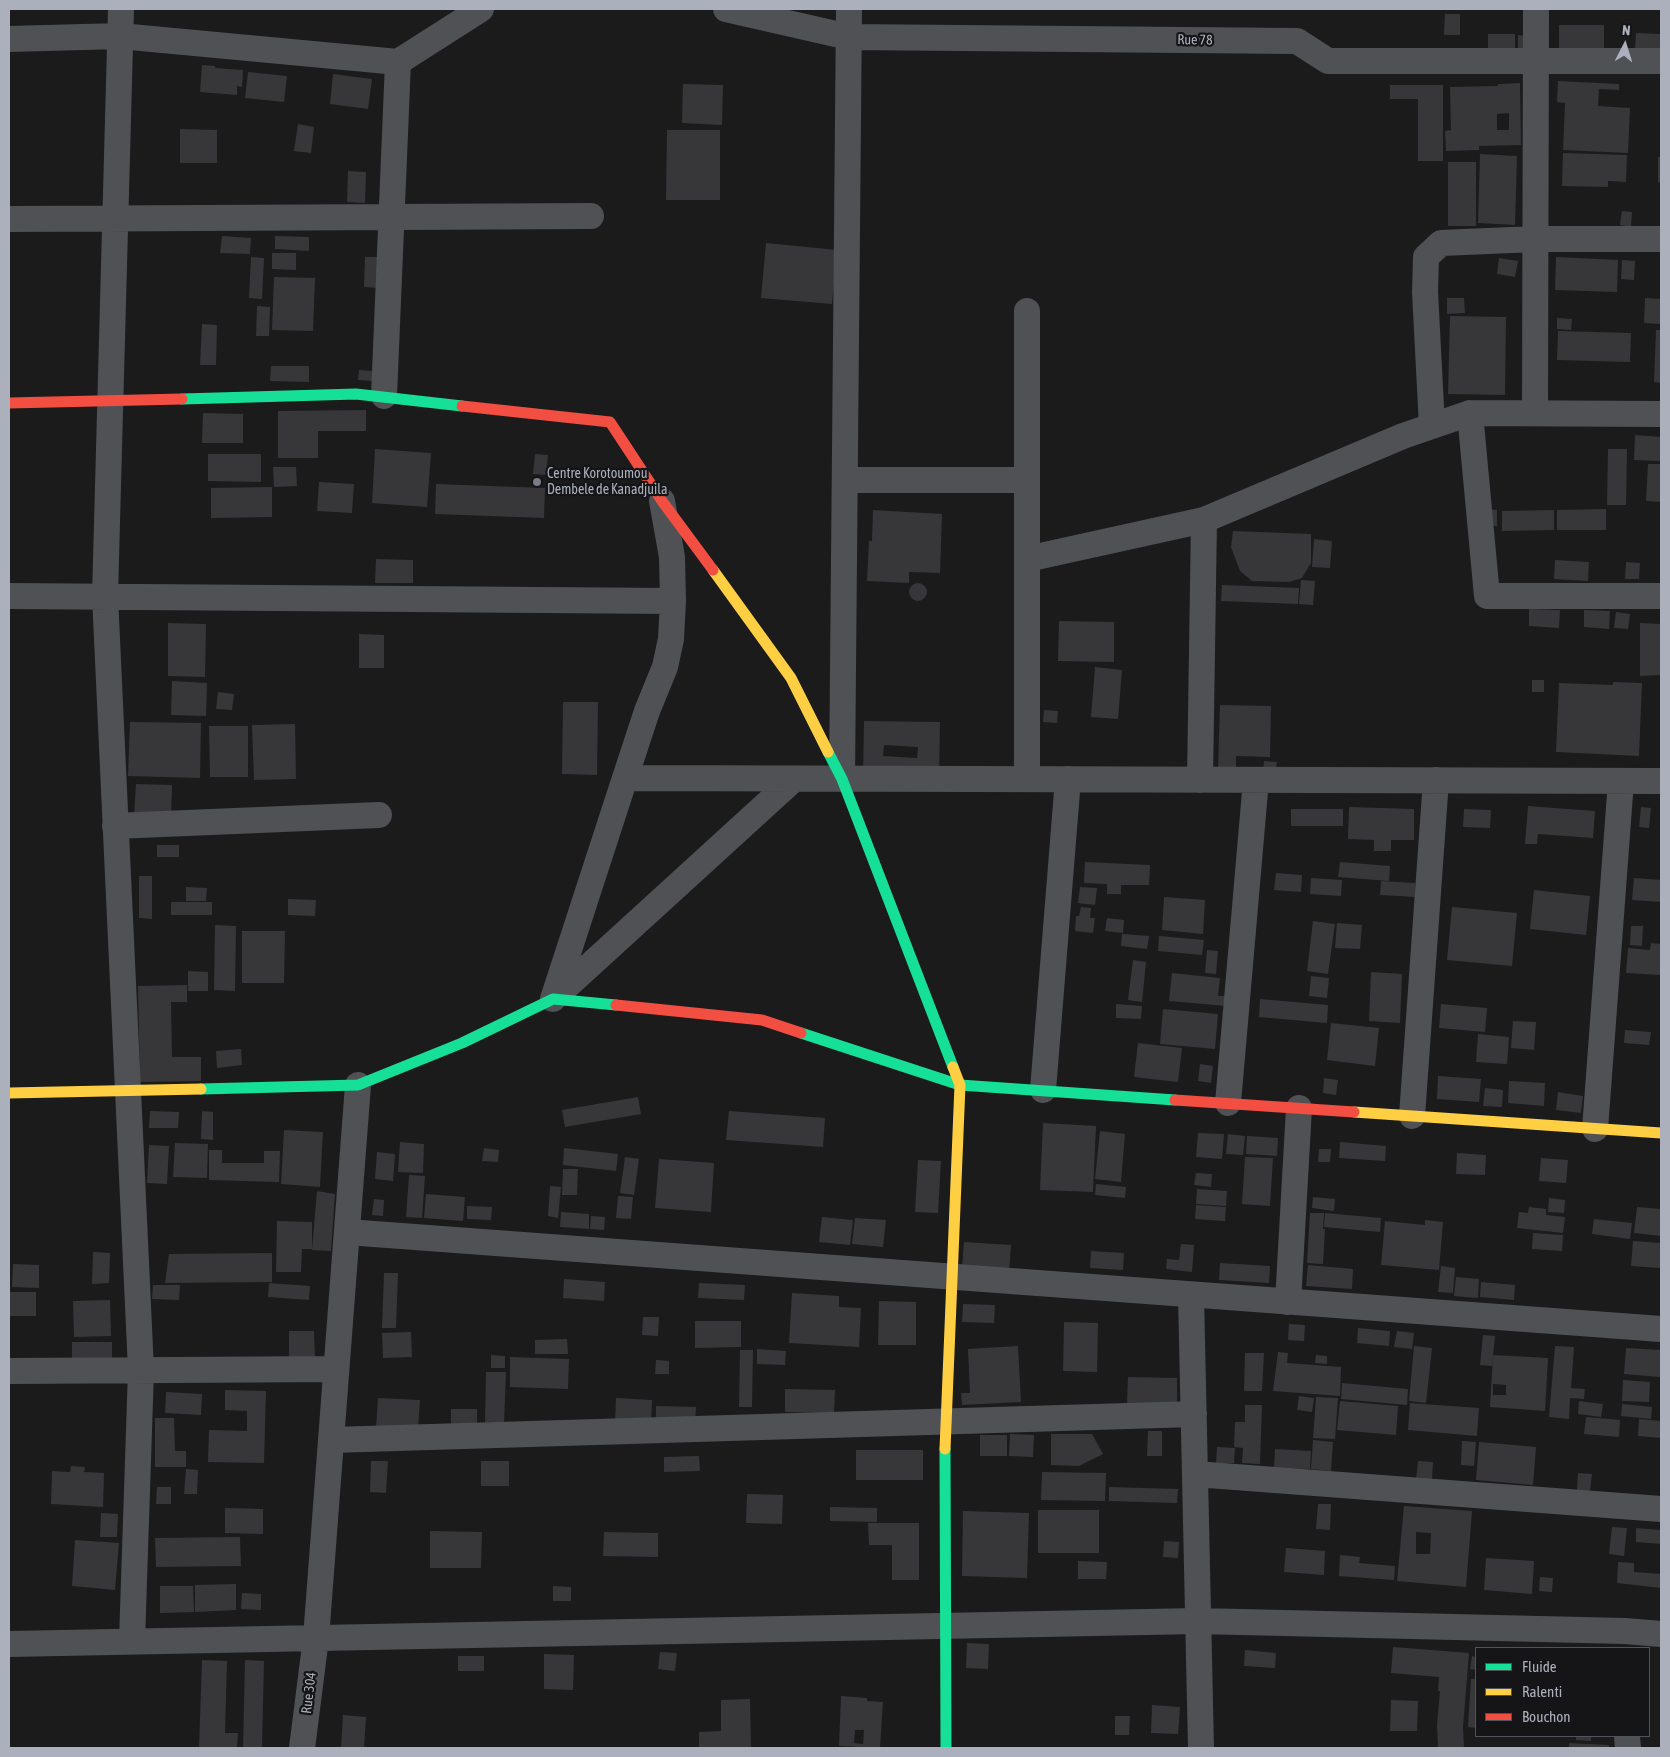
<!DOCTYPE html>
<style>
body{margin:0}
#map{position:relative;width:1670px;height:1757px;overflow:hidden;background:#1b1b1c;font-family:"Asap Condensed",sans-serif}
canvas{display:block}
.frame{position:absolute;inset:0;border:10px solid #acb0bd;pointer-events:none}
.legend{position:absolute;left:1475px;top:1647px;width:175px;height:90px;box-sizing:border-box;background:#151518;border:1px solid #51535a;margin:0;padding:6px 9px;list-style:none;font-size:15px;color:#acb0bd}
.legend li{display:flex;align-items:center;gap:10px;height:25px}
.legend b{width:25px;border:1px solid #51535a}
.north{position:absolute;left:1600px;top:20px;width:50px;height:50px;-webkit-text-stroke:4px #151518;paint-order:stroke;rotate:5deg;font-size:14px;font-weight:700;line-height:20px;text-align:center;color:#acb0bd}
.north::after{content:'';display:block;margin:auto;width:18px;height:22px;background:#acb0bd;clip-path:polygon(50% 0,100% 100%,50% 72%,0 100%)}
</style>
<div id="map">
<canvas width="1670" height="1757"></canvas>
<div class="frame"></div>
<ul class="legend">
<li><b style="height:6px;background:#16e098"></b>Fluide</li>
<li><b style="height:6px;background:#ffcf43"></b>Ralenti</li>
<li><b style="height:6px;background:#f24e42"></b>Bouchon</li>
</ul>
<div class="north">N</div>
</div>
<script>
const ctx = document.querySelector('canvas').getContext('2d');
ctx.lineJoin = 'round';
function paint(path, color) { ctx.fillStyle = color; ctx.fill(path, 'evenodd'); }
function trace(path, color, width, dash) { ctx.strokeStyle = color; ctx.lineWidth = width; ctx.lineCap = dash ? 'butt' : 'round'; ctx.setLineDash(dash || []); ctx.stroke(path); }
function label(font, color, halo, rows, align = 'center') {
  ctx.font = font + ' "Asap Condensed",sans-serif'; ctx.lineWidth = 4.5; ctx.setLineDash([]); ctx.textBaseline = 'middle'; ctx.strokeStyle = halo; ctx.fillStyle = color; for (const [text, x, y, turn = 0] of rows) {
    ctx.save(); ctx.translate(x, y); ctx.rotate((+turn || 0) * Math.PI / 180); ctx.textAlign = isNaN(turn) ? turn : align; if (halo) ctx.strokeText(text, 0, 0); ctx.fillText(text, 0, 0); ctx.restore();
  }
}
paint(new Path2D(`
 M1445,14H1460V35H1444Z
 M1559,25H1604V49L1559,48Z
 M1636,33L1661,34V50L1635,48Z
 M1488,34H1515V53H1488Z
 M1518,35L1526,36L1525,53H1518Z
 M202,65L215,66V68L243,70L242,87L237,86V95L200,92Z
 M248,72L287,76L284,102L245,98Z
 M333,74L372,79L368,109L330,104Z
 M1558,81L1619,84V90L1599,89L1598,106L1630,108L1628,153L1563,150L1565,103L1557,102Z
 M1520,83L1521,145L1479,146V150L1446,151L1445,131L1451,130L1450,87L1498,86V84ZM1509,113V130H1497V114Z
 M683,84L723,85L722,125L682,123Z
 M1390,85H1443V161H1418V99H1390Z
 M298,124L314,127L311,153L294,151Z
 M180,129L217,130V163H180Z
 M667,130H720V200H666Z
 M1563,153L1627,155L1626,182L1608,181V187L1562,186Z
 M1480,154L1517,156L1515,225L1478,223Z
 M1658,157H1661V183L1658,182Z
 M1448,162H1476V226H1448Z
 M348,171L366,172L365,203L347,202Z
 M1622,211L1632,212L1631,227L1620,225Z
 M222,236L251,238L250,254L220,253Z
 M275,236L309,237V251L275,249Z
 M766,243L837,250L832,304L761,298Z
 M272,253H296V270L272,269Z
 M251,257L264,258L262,299L249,298Z
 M365,257H380L379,288L364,287Z
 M1556,257L1618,260L1617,292L1555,290Z
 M1499,258L1518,261L1515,277L1497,274Z
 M1622,260L1635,261L1634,280L1621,279Z
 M274,277L315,278L313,331L272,330Z
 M1447,298H1464L1465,313L1447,314Z
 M1645,298L1661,299V324L1644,323Z
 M257,306L270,307L269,336H256Z
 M1450,316L1506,317L1505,395L1448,394Z
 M1557,318L1572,319L1571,330L1557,329Z
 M202,324L217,325L216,365H200Z
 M1656,330H1661V383L1654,382Z
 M1558,331L1631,333L1630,362L1557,360Z
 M271,366H309V382L270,381Z
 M359,370L373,371L372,381L358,380Z
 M366,410V431H318V458H278V411Z
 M203,413L243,414V443H202Z
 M1635,435L1661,437L1660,461L1634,460Z
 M375,449L431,453L427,507L372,503Z
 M1608,449H1627L1626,505H1607Z
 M208,454H261V482L208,481Z
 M535,454L548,455L546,475L533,474Z
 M1648,464H1661V502L1646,501Z
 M273,467H296L297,486L274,487Z
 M319,482L354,484L352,513L317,511Z
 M436,484L545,488L544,518L435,514Z
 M272,487V517L211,518V488Z
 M1487,509L1497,510V526L1487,525Z
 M1606,509V530H1557V510Z
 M873,510L942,514L940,573L909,572V583L867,581L869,541H872Z
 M1554,510V530L1502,531V511Z
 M1233,531L1311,534V563L1302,578L1289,582L1252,581L1240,571L1231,547Z
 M1314,539L1332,541L1330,568L1312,567Z
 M376,559L413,560V583H375Z
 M1555,560L1589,562L1588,581L1554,579Z
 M1626,562L1640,563L1639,579H1625Z
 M1301,580L1315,581L1313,605L1299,604Z
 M909 592a9 9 0 1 1 18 0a9 9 0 1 1-18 0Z
 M1222,585L1299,588L1298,604L1221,601Z
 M1529,609L1560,610L1559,628L1529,626Z
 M1584,610L1610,611L1609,629L1584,627Z
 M1616,612L1630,614L1628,629L1614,628Z
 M1059,621L1114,622V662L1058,661Z
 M168,623L206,624L205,677L168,676Z
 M1640,623L1661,624V675L1640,676Z
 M359,634L384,635V668H359Z
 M1095,667L1122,670L1118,719L1091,717Z
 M1532,680H1544V692H1532Z
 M172,681L207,683L206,716L171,715Z
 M1613,682L1642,683L1639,756L1556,752L1559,683L1613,685Z
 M218,692L234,694L232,710L216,709Z
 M563,702H598L597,775L562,774Z
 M1220,705L1271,706L1270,757L1236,756V771L1218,770Z
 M1044,710L1058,711L1057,723L1043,722Z
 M864,721L940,722L939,778L863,777ZM884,745L918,747L917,758L883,756Z
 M130,722L201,723L200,778L128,776Z
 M295,724L296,779L254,780L252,725Z
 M209,726H248V777H210Z
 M1264,761L1277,762L1275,775L1263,774Z
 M136,784L172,785L171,817L134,816Z
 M1528,806L1595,811L1593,838L1538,834L1537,844H1525Z
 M1349,807L1414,809V840H1391V851H1374V840L1348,839Z
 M1641,807L1651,808L1649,828L1639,827Z
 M1291,809H1343V826H1291Z
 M1464,809L1491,810L1490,828L1463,827Z
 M157,845H179V857H157Z
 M1085,862L1150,865L1149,885H1121V894H1107V884L1084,883Z
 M1340,862L1390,866L1389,881L1338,877Z
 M1276,873L1302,875L1301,892L1274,890Z
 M139,876H152V919L139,918Z
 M1311,878L1342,880L1341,896L1310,894Z
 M1634,878L1661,880V902L1632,900Z
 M1381,881L1415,883V897L1380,895Z
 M186,887L207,888L206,901H186Z
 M1080,887L1097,888L1095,905L1078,903Z
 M1534,890L1590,896L1586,935L1530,929Z
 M1164,897L1205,900L1203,934L1162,930Z
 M288,899L316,900L315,916L288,915Z
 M171,902H212V915H171Z
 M1081,907L1091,908L1090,918H1095L1093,933L1075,931L1076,916H1079Z
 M1452,907L1517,913L1512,966L1447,960Z
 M1107,918L1124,920L1123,933L1105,931Z
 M1313,921L1335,924L1328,974L1307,971Z
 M1337,923L1362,925L1360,949L1335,948Z
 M215,925L236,926L235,991L214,990Z
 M1631,926H1643L1642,946L1630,945Z
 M242,931H285L284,983H242Z
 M1122,934L1149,936L1147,949L1121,946Z
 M1159,936L1204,940L1202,955L1158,951Z
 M1651,943L1661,944V975L1626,973L1628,948L1650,950Z
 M1207,950L1218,951L1216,974L1205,973Z
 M1133,960L1146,962L1142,1002L1128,1000Z
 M188,971L208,972V991H188Z
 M1371,972L1402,974L1400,1023L1369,1021Z
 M1172,973L1220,978L1218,996H1227L1226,1006L1169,1001Z
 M1311,976L1329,978L1327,998L1309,996Z
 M187,985V1002H171L172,1057H201V1081L140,1082L138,986Z
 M1260,999L1328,1005L1327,1023L1259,1017Z
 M1116,1004L1142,1006L1141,1019L1116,1018Z
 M1441,1004L1487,1008L1485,1032L1439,1028Z
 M1163,1009L1218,1014L1215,1049L1160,1044Z
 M1513,1021L1536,1022L1534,1050L1511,1048Z
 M1331,1023L1379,1028L1375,1066L1327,1060Z
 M1625,1030L1651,1032L1649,1045L1624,1043Z
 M1478,1034L1509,1037L1507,1064L1476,1062Z
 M1138,1043L1182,1048L1178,1082L1134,1077Z
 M241,1049L242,1065L217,1068L216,1051Z
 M1200,1064L1213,1066L1211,1083L1198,1081Z
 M1438,1076L1481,1079L1479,1102L1437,1099Z
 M1324,1078L1338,1080L1336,1095L1323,1093Z
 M1509,1081L1545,1083L1544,1106L1508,1103Z
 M1485,1088L1503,1090L1502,1107L1483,1106Z
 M1558,1092L1583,1096L1581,1113L1556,1110Z
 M638,1097L641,1114L565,1127L562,1110Z
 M150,1111L179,1112L178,1128H149Z
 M202,1111L213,1112V1140L201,1139Z
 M729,1111L825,1118L823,1147L726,1140Z
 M1043,1123L1096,1126L1093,1192L1040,1190Z
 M284,1130L323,1132L320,1187L281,1184Z
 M1100,1131L1125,1134L1121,1182L1095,1179Z
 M1198,1133L1224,1134L1222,1159L1196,1157Z
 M1228,1134L1245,1136L1243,1155L1226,1154Z
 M1247,1136L1278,1138L1277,1156L1246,1154Z
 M400,1142L424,1144L423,1173L398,1172Z
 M1340,1142L1386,1146L1385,1161L1339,1158Z
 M175,1143L208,1144L207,1178L173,1177Z
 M149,1145L169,1146L167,1184L147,1183Z
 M484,1148L499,1150L498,1162L482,1161Z
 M564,1148L618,1154L616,1171L563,1165Z
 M1319,1149H1331L1330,1162H1318Z
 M209,1150H222V1163H264V1151H280L279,1182L209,1180Z
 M377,1152L395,1154L393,1181L375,1179Z
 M1457,1153L1486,1155L1485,1175L1456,1174Z
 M625,1157L639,1159L634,1195L620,1193Z
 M1245,1157L1273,1158L1270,1206L1242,1204Z
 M1541,1158L1568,1160L1566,1183L1539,1181Z
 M659,1159L714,1163L711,1212L655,1208Z
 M918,1160L941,1161L938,1213L915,1212Z
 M563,1169H578L577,1195H562Z
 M1196,1173L1212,1174L1211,1187L1194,1185Z
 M409,1175L425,1176L422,1218L406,1217Z
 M1096,1184L1126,1187L1125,1198L1095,1195Z
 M550,1186L561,1187L558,1218L548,1216Z
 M1197,1189L1227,1191L1226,1206L1196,1204Z
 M317,1191L335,1194L331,1251L312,1250Z
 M426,1194L465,1197L463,1221L424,1218Z
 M618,1196L633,1197L631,1219L616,1218Z
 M1313,1197L1335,1199L1334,1211L1312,1208Z
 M1549,1198L1565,1200L1564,1213L1548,1212Z
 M374,1199L384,1200L383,1216L372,1215Z
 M1196,1205L1226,1207L1225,1221L1195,1219Z
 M467,1206L492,1207L491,1220L467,1219Z
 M1529,1207L1546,1209V1215L1565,1217L1563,1233L1517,1228L1519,1212L1528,1213Z
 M1637,1207L1661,1209V1236L1634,1233Z
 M561,1212L589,1214V1229L560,1227Z
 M1310,1213H1324L1323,1229H1325L1323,1264L1307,1263Z
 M1325,1213L1381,1218L1380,1232L1324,1227Z
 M591,1216L605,1217L604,1230L590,1229Z
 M822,1217L853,1220L850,1245L819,1242Z
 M855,1218L886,1220L883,1247L852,1244Z
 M1594,1219L1632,1223L1630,1239L1592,1234Z
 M1425,1220L1443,1222L1439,1270L1381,1265L1385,1221L1425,1225Z
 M277,1221L312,1222V1249H302L301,1272H276Z
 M1533,1233L1563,1235L1562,1251L1532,1249Z
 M1633,1241L1661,1243L1660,1268L1631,1266Z
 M964,1242L1011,1245L1009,1272L962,1269Z
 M1181,1244L1194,1245L1192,1272L1166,1269L1167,1259L1179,1260Z
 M1091,1251L1124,1253L1123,1270L1090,1268Z
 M93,1252L110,1253L109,1283L92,1284Z
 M272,1253V1282L165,1283L169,1254Z
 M1220,1263L1270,1266L1269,1283L1219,1280Z
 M13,1264L39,1265V1288L12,1287Z
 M1308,1265L1353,1269L1352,1289L1306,1286Z
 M1441,1266L1455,1268L1453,1293L1438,1292Z
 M384,1273H398L396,1328H382Z
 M1456,1277L1479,1279L1478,1298L1454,1296Z
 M564,1279L605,1282L604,1301L563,1298Z
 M1481,1282L1515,1285L1514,1300L1480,1297Z
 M269,1283L310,1286L309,1300L268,1297Z
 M699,1283L745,1285L744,1300L698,1298Z
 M153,1285H180L179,1300L152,1299Z
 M9,1292H36V1316H9Z
 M792,1293L839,1296V1307L861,1308L859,1347L789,1343Z
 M110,1300L111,1336L74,1337L73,1301Z
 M879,1301L916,1302V1345H878Z
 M963,1304L995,1305L994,1323L962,1322Z
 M643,1317H659L658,1336L642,1335Z
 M695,1321H741V1347L695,1348Z
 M1064,1322L1098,1323L1097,1372L1063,1371Z
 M1289,1324L1305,1325L1304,1341L1288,1340Z
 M1358,1328L1390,1331L1389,1346L1357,1343Z
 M289,1331H314L315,1359H289Z
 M1397,1331L1414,1333L1412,1349L1394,1347Z
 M411,1332L412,1357L383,1358L382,1333Z
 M1483,1335L1495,1336L1492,1366L1480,1365Z
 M567,1339L568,1354H535V1340Z
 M72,1342H112V1362H72Z
 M1018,1346L1021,1402L962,1405L961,1393H970L968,1349Z
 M1414,1346L1432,1348L1426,1403L1409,1401Z
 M1555,1346L1574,1347L1571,1388L1585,1389L1584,1399L1570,1398L1569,1419L1549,1417Z
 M1626,1348L1661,1350L1660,1377L1624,1374Z
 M757,1349L786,1351L785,1365L757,1364Z
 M740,1350H753L752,1407H739Z
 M1278,1352L1288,1353L1287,1363L1341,1367L1340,1396L1273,1391Z
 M1245,1353H1264L1262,1391H1244Z
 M491,1355L505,1356V1368H491Z
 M1316,1355L1327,1356V1364L1315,1363Z
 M1493,1355L1548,1358L1545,1411L1490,1407ZM1493,1384L1506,1385V1395H1493Z
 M510,1357L569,1359L568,1389L510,1387Z
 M656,1360L669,1361V1374H655Z
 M486,1372H506L504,1423L485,1422Z
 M1128,1377L1177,1378V1405L1127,1403Z
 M1623,1380L1650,1382L1649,1402L1622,1401Z
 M1342,1383L1408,1389L1407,1405L1341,1399Z
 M785,1389L835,1390L834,1413L785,1412Z
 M225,1390L266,1391L264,1463L208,1462L209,1430L247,1431V1411L225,1410Z
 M166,1392L202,1394L201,1415L165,1413Z
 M1299,1396L1314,1398L1312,1412L1297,1410Z
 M1316,1397L1338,1398L1335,1439L1313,1438Z
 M378,1398L420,1400L418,1430L376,1428Z
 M616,1398L652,1400L651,1424L615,1423Z
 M1340,1401L1398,1406L1396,1435L1337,1430Z
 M1579,1401L1603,1404L1601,1417L1578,1414Z
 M1410,1403L1479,1408L1477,1436L1408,1430Z
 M1622,1404L1652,1407L1651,1419L1621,1416Z
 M1245,1405H1262L1260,1464L1242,1463L1243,1448L1234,1447L1235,1422H1245Z
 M656,1406L696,1407L695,1422L656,1421Z
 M451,1409H477V1426H451Z
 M1586,1417L1620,1420L1619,1437L1584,1434Z
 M155,1418H174L175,1451H186V1467H155Z
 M1639,1419L1661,1421V1438L1638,1436Z
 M1148,1431H1162V1456H1147Z
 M1010,1434L1034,1435L1033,1457L1009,1456Z
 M1051,1434H1092L1103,1454L1079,1466L1051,1465Z
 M980,1435H1007V1456H980Z
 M1313,1440L1333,1442L1331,1471L1311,1469Z
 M1462,1441L1476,1442L1474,1466L1461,1465Z
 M1479,1442L1536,1447L1533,1485L1476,1480Z
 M1217,1447L1235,1448L1234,1463H1216Z
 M1275,1449L1311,1451L1310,1469L1274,1468Z
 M856,1450H923V1480H856Z
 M699,1456L700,1471L664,1472V1457Z
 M371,1461H388L386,1493L370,1492Z
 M481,1461H509V1486H481Z
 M1418,1461L1433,1462L1432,1480L1416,1479Z
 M71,1466L85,1467L84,1472L104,1473L103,1507L51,1504L52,1471L70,1472Z
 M186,1469L198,1470L197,1494H184Z
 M1042,1472L1106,1473L1105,1501L1041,1500Z
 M1578,1473L1592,1474L1590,1491L1577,1490Z
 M157,1487H171V1504H156Z
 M1109,1487L1178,1489L1177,1503L1109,1501Z
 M747,1494L783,1495L782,1524L746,1523Z
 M1318,1504H1331L1330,1530L1316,1529Z
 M1404,1506L1472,1511L1466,1587L1397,1581ZM1416,1532L1431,1533L1430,1554H1416Z
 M830,1507L877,1508V1522L830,1521Z
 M225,1508L263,1509V1534L225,1533Z
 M1038,1510H1099V1553H1038Z
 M963,1511L1029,1513L1027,1578L962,1576Z
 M101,1513L118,1514L117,1537H100Z
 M868,1523H919V1580H892V1545H869Z
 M1612,1527L1627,1528L1624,1556L1609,1554Z
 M1636,1528L1661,1530V1544L1636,1542Z
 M430,1531L482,1532L481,1568H430Z
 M604,1532L658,1533V1557L603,1556Z
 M240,1537L241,1566L156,1567L155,1538Z
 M75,1540L119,1543L115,1590L72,1586Z
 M1164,1541L1179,1542L1178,1558L1163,1557Z
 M1286,1548L1325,1551L1324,1575L1284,1572Z
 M1340,1555L1360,1557L1359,1563L1395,1566L1394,1580L1339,1576Z
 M1486,1558L1534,1561L1532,1594L1484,1590Z
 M1078,1561L1107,1562L1106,1579H1078Z
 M1618,1562L1634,1563V1572L1661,1574V1588L1617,1583Z
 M1540,1577L1553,1578L1552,1592L1539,1591Z
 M236,1584V1610L195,1612V1585Z
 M160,1586H193L194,1612L160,1613Z
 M553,1586L571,1587V1601H553Z
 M242,1593L261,1594V1610L241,1609Z
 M967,1643L989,1644L988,1669L966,1668Z
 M1393,1647L1469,1653L1463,1727L1464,1748H1438L1437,1725L1440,1691H1438L1439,1677L1391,1673Z
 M1245,1650L1276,1653L1275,1668L1244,1666Z
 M660,1652L677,1653L675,1671L658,1669Z
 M544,1654L574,1655L573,1690L544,1689Z
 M458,1656H484V1671H458Z
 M1472,1656L1476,1657V1670L1470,1669Z
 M202,1660L227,1661L225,1733H238L237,1748H199Z
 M245,1660L264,1661L262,1748H243Z
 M1471,1679H1476V1728L1468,1727Z
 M841,1696L867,1698V1701L883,1702L880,1748L839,1746ZM855,1730H864L863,1744L854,1743Z
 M750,1699L751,1748H699V1732L721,1731V1700Z
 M1391,1700L1418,1701L1417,1731H1390Z
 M1152,1705L1180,1707L1178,1734L1151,1733Z
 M343,1715L366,1717L364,1748H341Z
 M1115,1716H1130L1129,1735H1115Z
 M1576,1736H1591V1741L1576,1740Z
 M1569,1743L1609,1745V1748H1569Z`), '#37373a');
trace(new Path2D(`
 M121,9L105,596L141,1370L132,1641
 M726,9L849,37L1297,41L1328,61H1661
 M9,39L120,36L398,62L481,9
 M9,219L591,216
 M1027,311V779
 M384,396L398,62
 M1470,413L1487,596H1661
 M1535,413L1536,9
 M1432,426L1425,292L1426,257L1441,243L1535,239H1661
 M845,480H1027
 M1027,559L1204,520L1403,436L1470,413L1661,414
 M9,596L673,601
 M625,778L647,711L665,667L671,639L673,601L672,557L662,501
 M842,779L849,9
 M1200,780L1204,520
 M115,826L379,815
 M554,998L794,779
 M553,999L625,778L1661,781
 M1043,1090L1068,779
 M1228,1103L1256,780
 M1412,1116L1436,780
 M1595,1129L1621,781
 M347,1232L1661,1329
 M1191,1295L1201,1748
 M1288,1302L1299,1108
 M9,1371L336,1369
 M331,1440L1194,1414
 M1195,1474L1661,1509
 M9,1644L1198,1621L1625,1631L1661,1634
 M1627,1736L1628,1748
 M302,1748L316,1638L358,1085`), '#4f5155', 26);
trace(new Path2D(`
 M182,399L356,394L462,406
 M828,752L842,779L953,1067
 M801,1033L960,1085L1175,1100
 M201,1089L358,1085L462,1043L553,999L616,1005
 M945,1449L946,1748`), '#16e098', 11);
trace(new Path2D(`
 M713,570L791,678L828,752
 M9,1093L201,1089
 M1354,1112L1661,1133
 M945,1449L960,1085L953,1067`), '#ffcf43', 11);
trace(new Path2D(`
 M9,403L182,399
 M462,406L610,422L662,501L713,570
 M616,1005L762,1020L801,1033
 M1175,1100L1354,1112`), '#f24e42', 11);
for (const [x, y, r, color] of [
 [537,482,5,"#797c85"]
]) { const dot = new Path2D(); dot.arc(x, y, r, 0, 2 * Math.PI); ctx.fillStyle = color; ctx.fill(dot); trace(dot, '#151518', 2); }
label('14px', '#acb0bd', '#151518', [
 ["Rue 78",1195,40,1],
 ["Rue 304",309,1693,-83]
]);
label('14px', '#acb0bd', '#151518', [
 ["Centre Korotoumou",547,474],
 ["Dembele de Kanadjuila",547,490]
], 'left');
</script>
